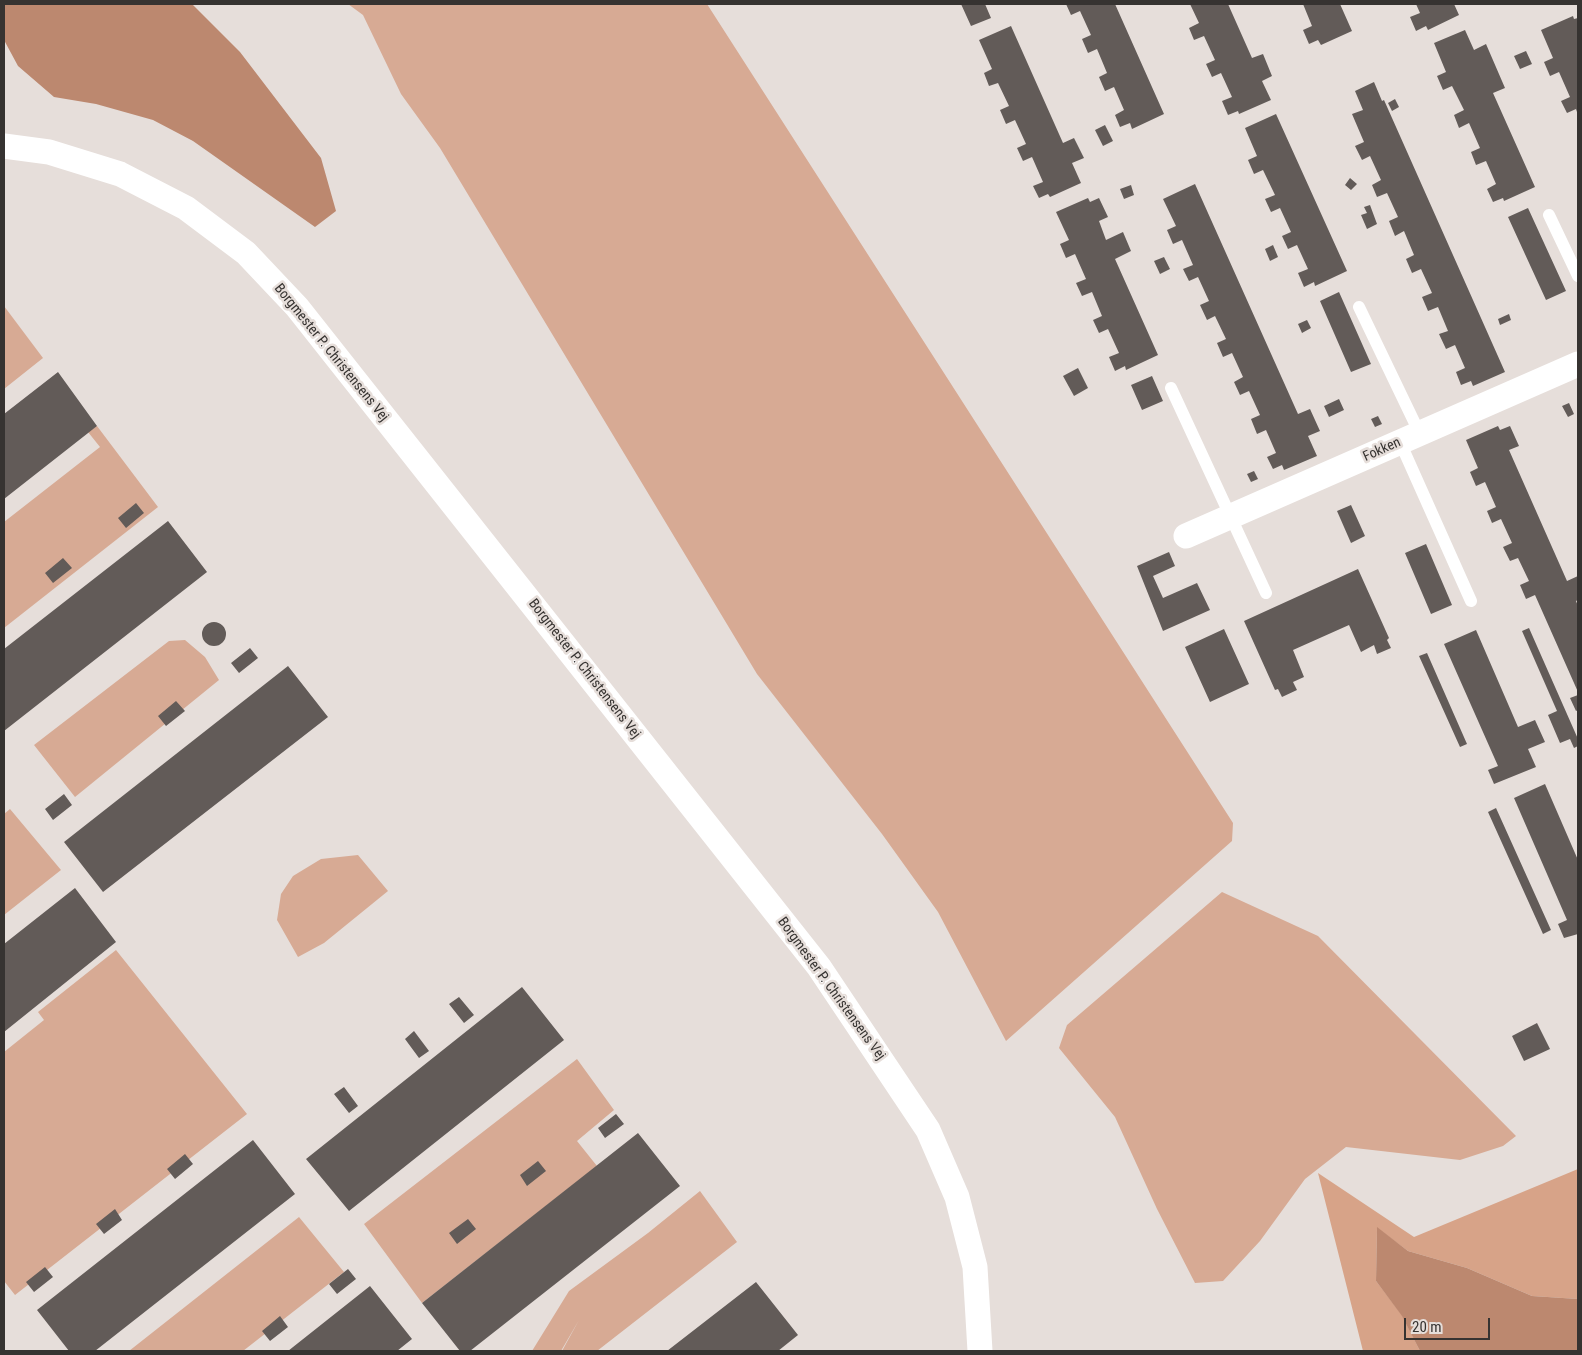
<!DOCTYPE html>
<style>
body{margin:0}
#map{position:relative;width:1582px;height:1355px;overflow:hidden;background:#e6deda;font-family:"Roboto Condensed",sans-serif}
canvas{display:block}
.frame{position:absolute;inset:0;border:5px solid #363331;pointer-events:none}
.scale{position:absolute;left:1404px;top:1318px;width:86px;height:22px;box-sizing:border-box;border:2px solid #363331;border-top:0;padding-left:6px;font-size:15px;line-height:18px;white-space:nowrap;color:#363331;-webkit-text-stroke:4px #e6deda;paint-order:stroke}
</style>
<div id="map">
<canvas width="1582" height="1355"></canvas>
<div class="frame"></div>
<div class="scale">20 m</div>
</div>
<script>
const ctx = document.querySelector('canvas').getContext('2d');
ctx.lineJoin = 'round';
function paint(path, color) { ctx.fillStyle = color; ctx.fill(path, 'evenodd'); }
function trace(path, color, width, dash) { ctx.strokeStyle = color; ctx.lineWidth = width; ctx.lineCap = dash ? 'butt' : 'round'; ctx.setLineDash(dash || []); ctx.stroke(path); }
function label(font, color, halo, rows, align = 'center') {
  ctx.font = font + ' "Roboto Condensed",sans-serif'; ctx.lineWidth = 5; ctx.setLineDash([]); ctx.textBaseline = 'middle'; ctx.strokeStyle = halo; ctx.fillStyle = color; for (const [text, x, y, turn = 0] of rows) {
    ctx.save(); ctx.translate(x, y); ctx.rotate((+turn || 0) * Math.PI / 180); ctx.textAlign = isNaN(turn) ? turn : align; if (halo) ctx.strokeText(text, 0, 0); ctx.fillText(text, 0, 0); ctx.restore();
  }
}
paint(new Path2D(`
 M348,4H707L1233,823L1232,841L1006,1041L938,912L882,834L757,674L440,148L401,94L363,15Z
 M4,306L43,358L4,389Z
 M97,426L158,507L4,628V522L100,447L88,432Z
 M185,640L205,657L219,680L75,797L34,745L169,641Z
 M10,809L61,870L4,915V814Z
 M358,855L388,891L324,943L298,957L277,920L281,894L293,876L321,859Z
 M1222,892L1318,936L1516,1136L1503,1146L1460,1160L1346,1147L1305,1179L1260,1241L1223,1281L1195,1283L1157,1209L1115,1117L1059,1048L1067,1025Z
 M116,950L247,1114L15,1295L4,1281V1052L44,1020L38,1012Z
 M577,1059L614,1110L577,1141L597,1166L422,1303L364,1224Z
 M700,1191L737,1242L597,1351H562L579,1320L561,1351H532L569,1291L648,1233Z
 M299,1217L344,1272L243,1351H129Z`), '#d7aa94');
paint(new Path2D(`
 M1578,1169V1299L1532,1296L1467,1268L1408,1251L1377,1228L1376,1281L1402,1315L1420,1351H1363L1318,1173L1414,1237Z`), '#d7a388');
paint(new Path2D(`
 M4,4H192L240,52L321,158L336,211L315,227L193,141L153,120L96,104L54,97L18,66L4,40Z
 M1377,1227L1408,1251L1467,1268L1532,1296L1578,1299V1351H1420L1402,1316L1376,1281Z`), '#bc886f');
paint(new Path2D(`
 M961,4H985L991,18L971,26Z
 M1066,4H1115L1164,114L1132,129L1130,123L1120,127L1115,115L1124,110L1114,87L1105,91L1099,77L1107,73L1097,49L1088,53L1082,39L1091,35L1080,11L1071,15Z
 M1190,4H1228L1252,58L1263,54L1272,76L1262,81L1271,100L1239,114L1238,111L1228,115L1222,101L1232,97L1221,73L1212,77L1206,64L1215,60L1204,36L1194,40L1189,28L1199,23Z
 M1303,4H1340L1352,31L1321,45L1318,40L1309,44L1303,30L1312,26Z
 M1416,4H1454L1459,15L1428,30L1426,26L1416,31L1410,17L1420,13Z
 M1573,16L1574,19L1578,18V115L1576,109L1567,113L1561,101L1570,97L1559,72L1550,76L1544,62L1553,58L1541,30Z
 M1011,26L1063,143L1074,138L1084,158L1072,163L1081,183L1050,197L1048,194L1039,198L1033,186L1043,182L1032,157L1023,161L1017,148L1026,144L1015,120L1006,124L1000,110L1009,106L998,83L989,86L984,73L992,69L979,40Z
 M1465,30L1474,50L1486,44L1505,88L1493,93L1535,187L1504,201L1503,198L1493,202L1487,189L1496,184L1486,161L1476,165L1471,152L1480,148L1469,123L1459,128L1454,115L1464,110L1452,86L1443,90L1437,76L1446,72L1434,43Z
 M1526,51L1532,64L1520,69L1514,56Z
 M1374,82L1382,101L1384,100L1505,372L1473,386L1471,381L1461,385L1456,372L1465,368L1455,345L1446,349L1439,334L1448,331L1438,307L1428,311L1422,297L1432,293L1421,269L1412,273L1406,259L1414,255L1404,231L1395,236L1389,221L1398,217L1387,193L1377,197L1372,185L1381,180L1370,156L1362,160L1355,146L1364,142L1352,114L1363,110L1355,91Z
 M1395,99L1399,107L1392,111L1388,103Z
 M1276,114L1347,271L1315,286L1314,282L1304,287L1298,273L1308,269L1297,245L1288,249L1282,236L1291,232L1280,208L1271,212L1265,199L1275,195L1263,170L1254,174L1248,160L1257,156L1245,128Z
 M1105,125L1113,141L1103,146L1095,130Z
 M1350,178L1357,184L1351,190L1345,185Z
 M1195,184L1298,414L1310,409L1320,431L1308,436L1317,456L1284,470L1282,465L1273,469L1267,457L1276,453L1266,430L1257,434L1251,419L1260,415L1249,391L1240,395L1234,382L1243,377L1232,353L1223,357L1217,343L1226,339L1215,316L1207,320L1200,305L1209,301L1198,277L1189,281L1183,269L1193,265L1182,240L1173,244L1167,230L1176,226L1163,199Z
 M1131,185L1134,195L1124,199L1120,189Z
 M1088,198L1090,202L1099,198L1108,217L1099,221L1106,240L1123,232L1131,251L1115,259L1158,355L1126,370L1125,366L1115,371L1109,357L1119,353L1108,329L1099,333L1093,320L1102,316L1092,292L1082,296L1076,283L1086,279L1075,254L1066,258L1060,244L1069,240L1056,212Z
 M1370,205L1377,224L1367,229L1361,215L1367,213L1364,207Z
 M1528,208L1566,291L1546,300L1508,217Z
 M1273,245L1278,257L1270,261L1265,249Z
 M1164,257L1170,269L1160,274L1154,261Z
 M1339,292L1371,364L1351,372L1320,301Z
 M1509,314L1511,320L1500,325L1498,319Z
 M1307,320L1311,328L1302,333L1298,324Z
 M1078,368L1088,388L1074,396L1063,376Z
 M58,372L97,426L4,499V414Z
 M1152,376L1163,401L1142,410L1131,385Z
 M1339,399L1344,410L1329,417L1324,406Z
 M1569,403L1574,414L1568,417L1562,406Z
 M1378,416L1382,424L1375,427L1371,419Z
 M1498,426L1500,430L1510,426L1519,446L1509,450L1567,581L1578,576V600L1576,601L1578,606V692L1535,595L1526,599L1520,585L1529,581L1518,558L1510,561L1503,547L1512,543L1501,519L1492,523L1487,511L1496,507L1485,482L1476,486L1470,472L1478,468L1466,440Z
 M1254,471L1258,479L1251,482L1247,474Z
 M136,503L144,513L126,528L118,518Z
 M1351,505L1365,536L1351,543L1337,511Z
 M168,521L207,572L4,731V649Z
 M1426,544L1452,605L1431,614L1405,553Z
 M1169,552L1175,566L1153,576L1163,598L1197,583L1210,610L1163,631L1137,566Z
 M63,558L72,568L53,583L45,573Z
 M1358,569L1389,638L1387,640L1391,648L1377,654L1374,645L1361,652L1349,625L1293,650L1304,677L1293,682L1297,690L1282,697L1278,689L1275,690L1244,621Z
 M202 634a12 12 0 1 1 24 0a12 12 0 1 1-24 0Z
 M1529,628L1578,739V746L1574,748L1570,739L1560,743L1548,715L1557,711L1522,631Z
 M1224,629L1249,684L1210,702L1185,647Z
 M1476,630L1518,727L1535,720L1545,742L1528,749L1536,767L1494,784L1488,770L1498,766L1444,644Z
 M250,648L258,658L239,673L231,663Z
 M1427,653L1467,744L1460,747L1419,656Z
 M288,666L328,717L103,892L64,842Z
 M1578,695V710L1576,711L1570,698Z
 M176,701L185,711L166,726L158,716Z
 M1545,784L1578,860V934L1564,938L1558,924L1567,920L1514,798Z
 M64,794L72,805L53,820L45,809Z
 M1496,808L1551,930L1543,934L1488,812Z
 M75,888L116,942L4,1032V944Z
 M522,987L564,1040L349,1211L306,1159Z
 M459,997L474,1015L464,1023L449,1004Z
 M1537,1023L1550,1049L1524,1061L1512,1036Z
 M414,1031L429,1051L419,1058L405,1039Z
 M344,1087L358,1106L349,1113L334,1094Z
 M616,1114L624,1124L605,1138L598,1128Z
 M638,1133L680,1186L470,1351H460L422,1303Z
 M253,1140L295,1194L95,1351H69L37,1310Z
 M185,1154L193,1164L175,1179L167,1169Z
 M538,1161L546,1171L527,1186L520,1175Z
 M115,1209L122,1220L104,1234L96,1224Z
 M468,1219L476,1229L457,1244L449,1233Z
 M45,1267L53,1277L34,1292L26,1282Z
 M348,1269L356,1279L337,1294L329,1284Z
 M756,1282L798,1335L778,1351H667Z
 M370,1286L412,1339L397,1351H288Z
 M280,1316L288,1327L270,1341L262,1331Z`), '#625b58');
trace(new Path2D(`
 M1549,215L1578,276
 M1359,307L1420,434
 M1171,388L1266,593
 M1400,442L1471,601`), '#fff', 12);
trace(new Path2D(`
 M4,146L49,152L120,174L186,208L246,253L297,307L819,967L928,1130L957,1197L975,1267L980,1351
 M1186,536L1578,364`), '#fff', 25);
label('14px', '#363331', '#e6deda', [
 ["Borgmester P. Christensens Vej",331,353,51],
 ["Fokken",1382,450,-24],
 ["Borgmester P. Christensens Vej",584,669,52],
 ["Borgmester P. Christensens Vej",831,989,54]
]);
</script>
